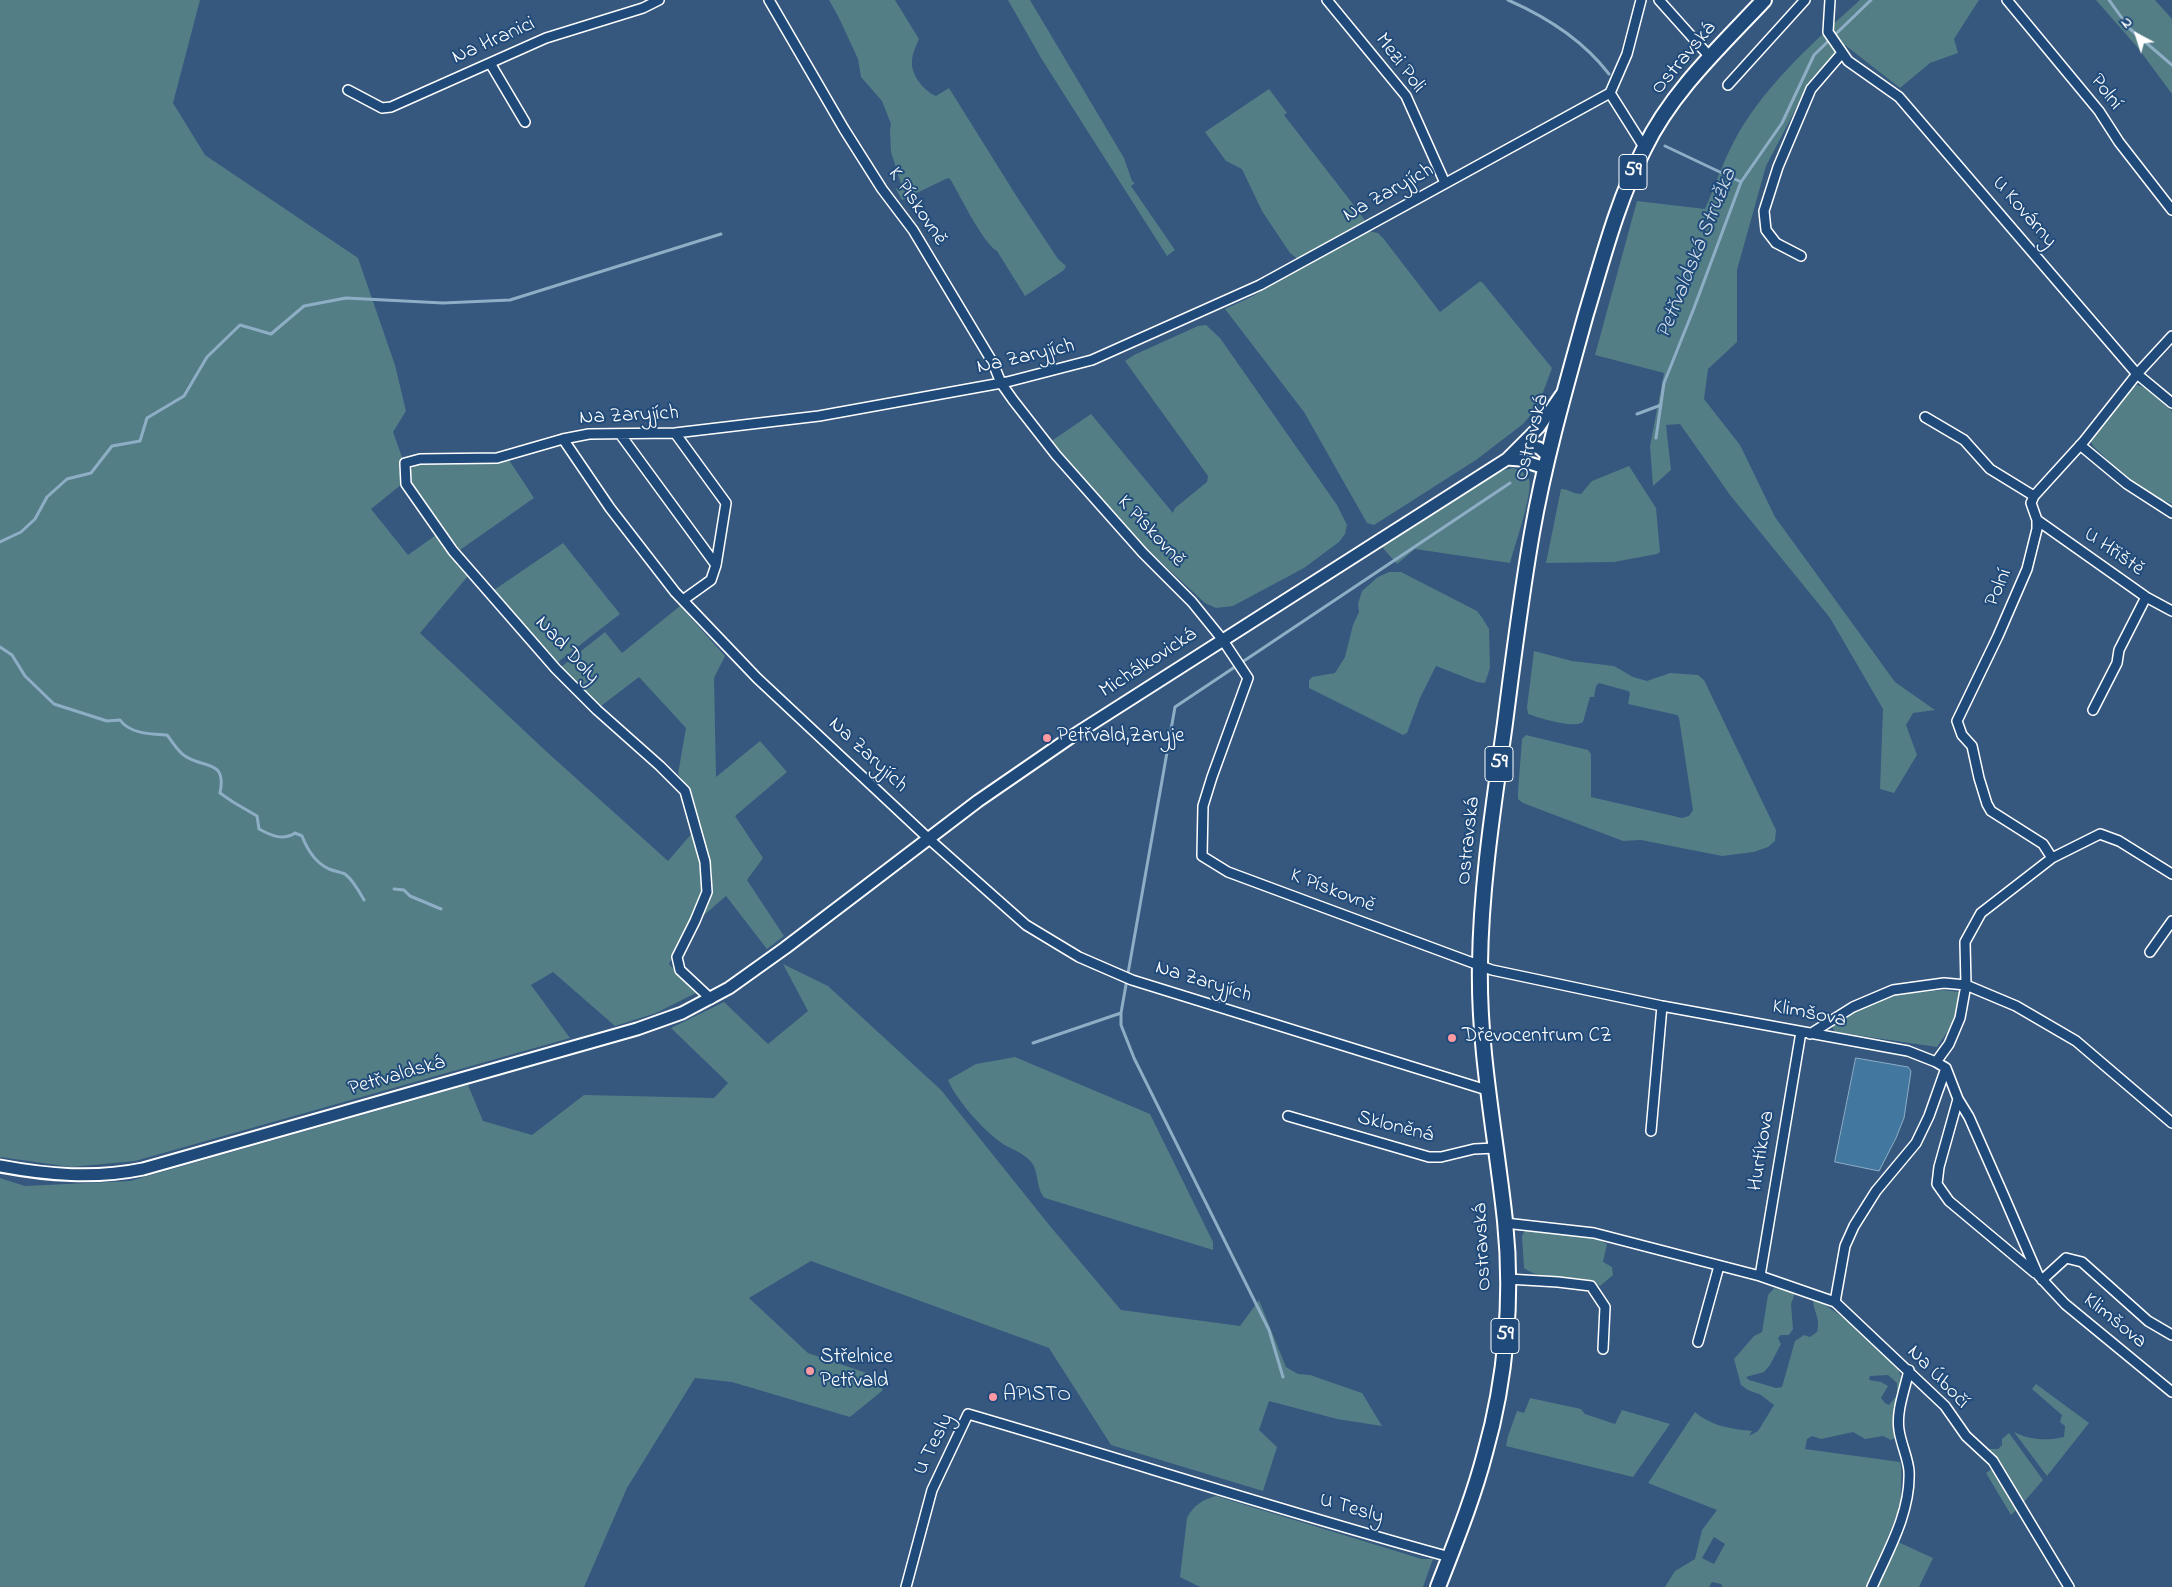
<!DOCTYPE html>
<meta charset="utf-8">
<style>
body{margin:0}
#map{position:relative;width:2172px;height:1587px;overflow:hidden;background:#36577e;font-family:"Indie Flower",sans-serif}
canvas{display:block}
.north{position:absolute;left:2112px;top:10px;width:50px;height:50px;-webkit-text-stroke:4px #1f4a7a;paint-order:stroke;rotate:320deg;font-size:14px;font-weight:700;line-height:20px;text-align:center;color:#fff}
.north::after{content:'';display:block;margin:auto;width:18px;height:22px;background:#fff;clip-path:polygon(50% 0,100% 100%,50% 72%,0 100%)}
</style>
<div id="map">
<canvas width="2172" height="1587"></canvas>
<div class="north">N</div>
</div>
<script>
const ctx = document.querySelector('canvas').getContext('2d');
ctx.lineJoin = 'round';
function paint(path, color) { ctx.fillStyle = color; ctx.fill(path, 'evenodd'); }
function trace(path, color, width, dash) { ctx.strokeStyle = color; ctx.lineWidth = width; ctx.lineCap = dash ? 'butt' : 'round'; ctx.setLineDash(dash || []); ctx.stroke(path); }
function label(font, color, halo, rows, align = 'center') {
  ctx.font = font + ' "Indie Flower",sans-serif'; ctx.lineWidth = 4; ctx.setLineDash([]); ctx.textBaseline = 'middle'; ctx.strokeStyle = halo; ctx.fillStyle = color; for (const [text, x, y, turn = 0] of rows) {
    ctx.save(); ctx.translate(x, y); ctx.rotate((+turn || 0) * Math.PI / 180); ctx.textAlign = isNaN(turn) ? turn : align; if (halo) ctx.strokeText(text, 0, 0); ctx.fillText(text, 0, 0); ctx.restore();
  }
}
paint(new Path2D(`
 M0,0H200L173,103L205,155L358,258L395,365L406,411L393,432L402,457V484L371,509L408,555L436,535L468,576L420,633L548,753L668,861L693,832L703,884L694,914L669,964L696,993L656,1013L615,1026L553,972L531,985L570,1038L135,1161L71,1167L0,1157Z
 M829,0H895L919,39C916,46 912,54 912,62C911,75 924,91 936,96L949,88L1017,197L1058,259L1066,266L1064,270L1025,296L997,251C982,242 960,195 950,179L948,178L902,200L896,189L901,184L891,152L890,130L891,124L882,101L861,77L858,59L839,18Z
 M1008,0H1030L1124,158L1132,181L1135,183L1131,186L1175,250L1167,256L1041,58Z
 M1860,0H1979L1954,39L1958,53L1930,63L1900,88L1845,45L1812,78L1766,166L1737,270V342L1708,369L1704,399L1740,445L1775,517L1895,682L1935,710L1913,713L1906,725L1917,755L1894,793L1880,789L1883,709L1830,618L1730,495L1680,424L1666,425L1671,470L1653,486L1650,446L1664,373L1595,355L1637,201L1705,209C1716,184 1725,156 1739,132C1770,80 1816,40 1860,0Z
 M2096,0H2155L2172,19V94L2138,48Z
 M1269,89L1287,113L1284,115L1356,208L1352,211L1355,215L1359,212L1365,221V224L1299,260L1290,253L1262,211L1242,169L1226,161L1205,132Z
 M1368,231L1378,233L1383,238L1440,312L1479,282H1482L1552,368L1538,406L1523,424L1476,460L1374,525L1367,523L1304,412L1225,309L1251,297Z
 M1206,325L1220,338L1337,505L1347,525L1345,534L1339,542L1304,568L1233,606L1216,608L1205,603L1137,540L1050,442L1091,414L1173,513L1175,508L1207,482L1208,476L1125,361L1134,355L1198,326Z
 M2137,385L2146,388L2172,411V504C2166,500 2161,501 2154,497C2132,486 2113,464 2094,447L2090,441L2092,434L2129,389Z
 M509,460L534,498L460,550L410,482L409,471L419,463Z
 M1629,466L1656,508L1660,552L1657,554L1614,562L1546,563L1561,489C1569,489 1573,494 1581,494L1592,481Z
 M1513,468C1520,470 1525,473 1529,479C1534,490 1514,548 1510,563L1415,549L1397,564L1382,547L1500,471Z
 M563,543L620,614L558,662L494,590Z
 M1389,572H1401L1477,611L1483,619L1489,629L1490,668L1485,683L1477,682L1436,666L1420,698L1407,733L1403,735L1309,688V681L1312,677L1335,673L1345,657L1353,625L1359,612L1358,604L1362,591L1378,577Z
 M680,606L725,656L714,678L716,777L760,741L787,772L735,816L763,858L747,880L784,936L767,949L726,896L703,916L712,894V870L692,794L678,774L686,728L639,677L601,706L561,667L605,632L622,653Z
 M1534,651L1572,661L1614,666L1633,677L1647,681L1670,673L1698,675L1704,680L1776,830L1775,841L1768,847L1754,852L1722,856L1641,840L1623,841L1523,803L1518,799V792L1522,739L1526,735L1588,750L1591,754V797L1682,818L1689,816L1693,810L1679,718L1677,715L1628,704L1630,693L1628,691L1599,683L1596,686L1594,697H1590L1583,722C1574,729 1539,718 1528,714L1527,707Z
 M783,964L828,986L941,1090L1050,1226L1121,1310L1240,1326L1259,1300L1286,1367L1298,1374L1310,1375L1362,1393L1382,1426L1337,1419L1269,1401L1259,1430L1277,1447L1263,1491L1111,1445L1049,1348L811,1261L749,1298L808,1353L884,1379L882,1391L850,1417L732,1382L695,1378L627,1488L584,1587H0V1178L25,1186L130,1181L468,1085L483,1121L532,1135L584,1095L714,1098L728,1083L671,1028L724,1002L768,1044L808,1011Z
 M1943,990L1960,992L1956,1019L1937,1047L1835,1032L1831,1025L1858,1010L1895,995Z
 M1015,1057L1150,1114L1213,1242V1250L1045,1198C1036,1190 1039,1173 1032,1163C1024,1153 1013,1150 1003,1144C984,1131 956,1100 948,1080L976,1064Z
 M1526,1228L1592,1236L1607,1244L1603,1262L1612,1267L1613,1275L1600,1286C1576,1271 1546,1284 1524,1268L1522,1236Z
 M1774,1288L1795,1293L1791,1304L1793,1329L1789,1335H1781L1778,1338L1781,1344L1770,1365L1764,1372L1746,1377L1749,1380L1776,1388L1782,1387L1795,1341L1804,1335L1810,1337L1817,1332C1821,1318 1813,1312 1813,1298C1845,1315 1870,1341 1896,1365C1908,1384 1899,1415 1897,1437L1891,1440L1883,1436L1865,1439L1853,1432L1821,1439L1812,1436L1807,1439L1805,1449L1900,1462C1903,1468 1900,1493 1901,1504L1868,1587H1723L1721,1584L1712,1582L1709,1587H1665L1675,1571L1695,1559L1702,1530L1717,1510L1648,1483L1695,1412C1711,1426 1732,1429 1752,1431L1749,1436L1758,1431L1774,1405L1761,1395L1748,1390L1741,1385L1734,1359L1754,1336L1762,1332L1768,1295ZM1888,1375L1897,1383V1395L1889,1405L1885,1403L1881,1398L1888,1386L1881,1382L1869,1380L1870,1376ZM1714,1537L1725,1544L1714,1564L1702,1558Z
 M2036,1384L2089,1423L2047,1476L2014,1432C2029,1440 2047,1441 2064,1437L2065,1426L2060,1422L2062,1415L2032,1389Z
 M1530,1398L1581,1409L1585,1414L1615,1424L1622,1410L1670,1424L1633,1477L1506,1446L1508,1436L1517,1411L1524,1413Z
 M2009,1433L2043,1480L2023,1503L1988,1449H1998L2002,1445V1439Z
 M1992,1469L1997,1473L2019,1507L2011,1515L1986,1473Z
 M1216,1496L1422,1559H1433L1423,1587H1200L1180,1577L1187,1518C1193,1506 1203,1499 1216,1496Z
 M1898,1542L1933,1558L1919,1587H1878Z`), '#537e86');
const water = new Path2D(`
 M1856,1058L1908,1067L1911,1071L1904,1118L1896,1138L1879,1171L1835,1162Z`);
paint(water, '#42789f');
trace(water, '#8eaec5', 1);
trace(new Path2D(`
 M1508,0C1547,17 1583,40 1609,74
 M2109,0L2129,28L2172,65
 M1665,146L1741,182
 M1637,414L1661,405
 M1656,438L1664,383L1694,308L1741,182L1782,123L1814,55L1871,0
 M0,542L21,532L35,519L47,497L67,479L91,473L112,446L140,441L147,418L184,396L207,357L240,325L271,334L304,306L346,298L443,303L510,300L721,234
 M0,647L12,655L25,676L54,704L107,721L120,720C130,734 151,734 167,735C172,741 178,752 185,756C204,769 227,759 220,793L233,802L257,816L259,829C272,836 283,841 295,833L302,836C307,849 316,863 329,869C334,871 340,872 345,874C353,880 359,891 364,900
 M394,889L404,890L410,896L441,909
 M1033,1043L1121,1013
 M1283,1377L1269,1330L1134,1058L1121,1025V1013L1175,707L1510,483`), '#8eaec5', 3);
const minor = new Path2D(`
 M769,0L844,129L882,189L913,230L993,363L1001,383L1013,400L1056,455L1143,553L1192,602L1222,639L1248,678L1212,777L1203,806L1202,856L1228,872L1492,970L1662,1006L1908,1051L1936,1062L1946,1068L1958,1099L1969,1117L2003,1194L2038,1275L2065,1304L2172,1392
 M1327,0L1406,96L1445,183
 M1659,0L1710,57
 M1830,0L1828,32L1848,61L1899,97L2137,374L2172,403
 M2007,0L2099,111L2119,142L2172,210
 M490,63L525,122
 M1728,85L1805,0
 M348,90L382,108L391,107L546,38L643,8L659,0
 M1610,93L1627,54L1641,0
 M1801,256L1776,243L1766,230L1764,211L1778,167L1811,89L1842,53
 M1925,417L1964,440L1990,469L2034,496
 M675,433L726,503L716,565L711,580L683,600
 M620,434L716,565
 M563,439L497,458L420,459L405,463L406,484L453,551L556,669L597,710L660,766L685,791L705,862L707,892L695,921L677,957L680,970L711,999
 M2080,445L2127,484L2172,513
 M2037,520L2146,597L2172,611
 M2093,710L2117,663L2119,650L2146,597
 M2052,858L2043,844L1991,811L1987,804L1979,778L1972,746L1962,735L1957,721L1998,636L2027,569L2037,529V520L2031,503L2034,496L2084,441L2137,374L2172,336
 M2150,952L2172,921
 M1810,1034L1853,1007L1893,990L1944,983L1966,985L2016,1006L2076,1041L2172,1123
 M1936,1062L1949,1044L1960,1018L1966,985L1965,942L1981,913L2052,858L2100,834L2119,841L2172,874
 M1490,1091L1132,980L1079,957L1026,925L929,839L757,678L675,592L610,508L563,439L589,434L675,433L819,416L1007,382L1092,360L1260,285L1610,93L1644,147
 M1958,1099L1939,1167L1937,1184L1949,1201L2035,1273
 M1288,1116L1429,1157H1441L1474,1149L1495,1148
 M1651,1131L1662,1006
 M1505,1223L1594,1233L1760,1276L1835,1302L1945,1406L1966,1436L1993,1461L2069,1587
 M1760,1276L1801,1032
 M1508,1279L1558,1282L1591,1286L1605,1307L1603,1349
 M2042,1280L2066,1258L2082,1262L2148,1321L2172,1335
 M1835,1302L1845,1246L1854,1226L1876,1191L1916,1143L1929,1116L1946,1068
 M1698,1342L1719,1266
 M906,1587L932,1490L968,1414C1129,1461 1288,1513 1450,1557
 M1872,1587C1888,1551 1911,1512 1909,1471C1908,1458 1901,1444 1899,1430C1896,1411 1905,1389 1909,1370`);
const tertiary = new Path2D(`
 M1523,444L1539,448L1548,456
 M1507,459L1520,460L1545,468
 M0,1166C48,1175 94,1179 143,1169L637,1029L682,1013L729,988L785,948L978,801L1071,737L1507,459L1539,427L1561,395`);
const primary = new Path2D(`
 M1438,1587C1455,1543 1473,1499 1485,1453C1506,1379 1513,1298 1505,1221C1496,1136 1478,1049 1480,964C1481,883 1494,803 1505,723C1513,660 1521,596 1532,533C1545,459 1566,386 1586,314C1603,258 1617,202 1644,149C1672,91 1721,46 1764,0`);
trace(minor, '#fff', 12);
trace(tertiary, '#fff', 15);
trace(primary, '#fff', 18);
trace(minor, '#1f4a7a', 9);
trace(tertiary, '#1f4a7a', 11);
trace(primary, '#1f4a7a', 14);
for (const [x, y, r, color] of [
 [1047,738,5,"#ff9aa2"],
 [1452,1038,5,"#ff9aa2"],
 [810,1371,5,"#ff9aa2"],
 [993,1397,5,"#ff9aa2"]
]) { const dot = new Path2D(); dot.arc(x, y, r, 0, 2 * Math.PI); ctx.fillStyle = color; ctx.fill(dot); trace(dot, '#1f4a7a', 2); }
for (const [x, y, w] of [
 [1633,172,28],
 [1499,764,28],
 [1505,1336,28]
]) { const box = new Path2D(); box.roundRect(x - w / 2, y - 17.5, w, 35, 4); ctx.fillStyle = '#1f4a7a'; ctx.fill(box); trace(box, '#fff', 1); }
label('bold 20px', '#fff', null, [
 ["59",1633,172],
 ["59",1499,764],
 ["59",1505,1336]
]);
label('21px', '#fff', '#1f4a7a', [
 ["Na Hranici",494,42,-24],
 ["Ostravská",1685,59,-50],
 ["Mezi Poli",1399,64,53],
 ["Polní",2105,93,53],
 ["Na Zaryjích",1389,194,-29],
 ["K Pískovně",916,207,56],
 ["U Kovárny",2023,213,49],
 ["Na Zaryjích",1026,358,-13],
 ["Na Zaryjích",629,417,-3],
 ["Ostravská",1533,438,-76],
 ["K Pískovně",1150,532,47],
 ["U Hřiště",2113,553,35],
 ["Polní",2000,588,-67],
 ["Nad Doly",566,651,47],
 ["Michálkovická",1149,664,-33],
 ["Na Zaryjích",867,756,43],
 ["Ostravská",1470,841,-84],
 ["K Pískovně",1332,892,21],
 ["Na Zaryjích",1203,983,17],
 ["Klimšova",1809,1015,11],
 ["Petřvaldská",397,1077,-16],
 ["Skloněná",1395,1128,14],
 ["Hurtíkova",1763,1151,-81],
 ["Ostravská",1484,1247,-93],
 ["Klimšova",2114,1322,39],
 ["Na Úbočí",1937,1378,46],
 ["U Tesly",935,1445,-64],
 ["U Tesly",1351,1510,16]
]);
label('21px', '#fff', '#1f4a7a', [
 ["Petřvald,Zaryje",1057,738],
 ["Dřevocentrum CZ",1462,1038],
 ["Střelnice",820,1359],
 ["Petřvald",820,1383],
 ["APISTO",1003,1397]
], 'left');
label('italic 22px', '#d0dde7', '#1f4a7a', [
 ["Petřvaldská Stružka",1698,254,-68]
]);
</script>
